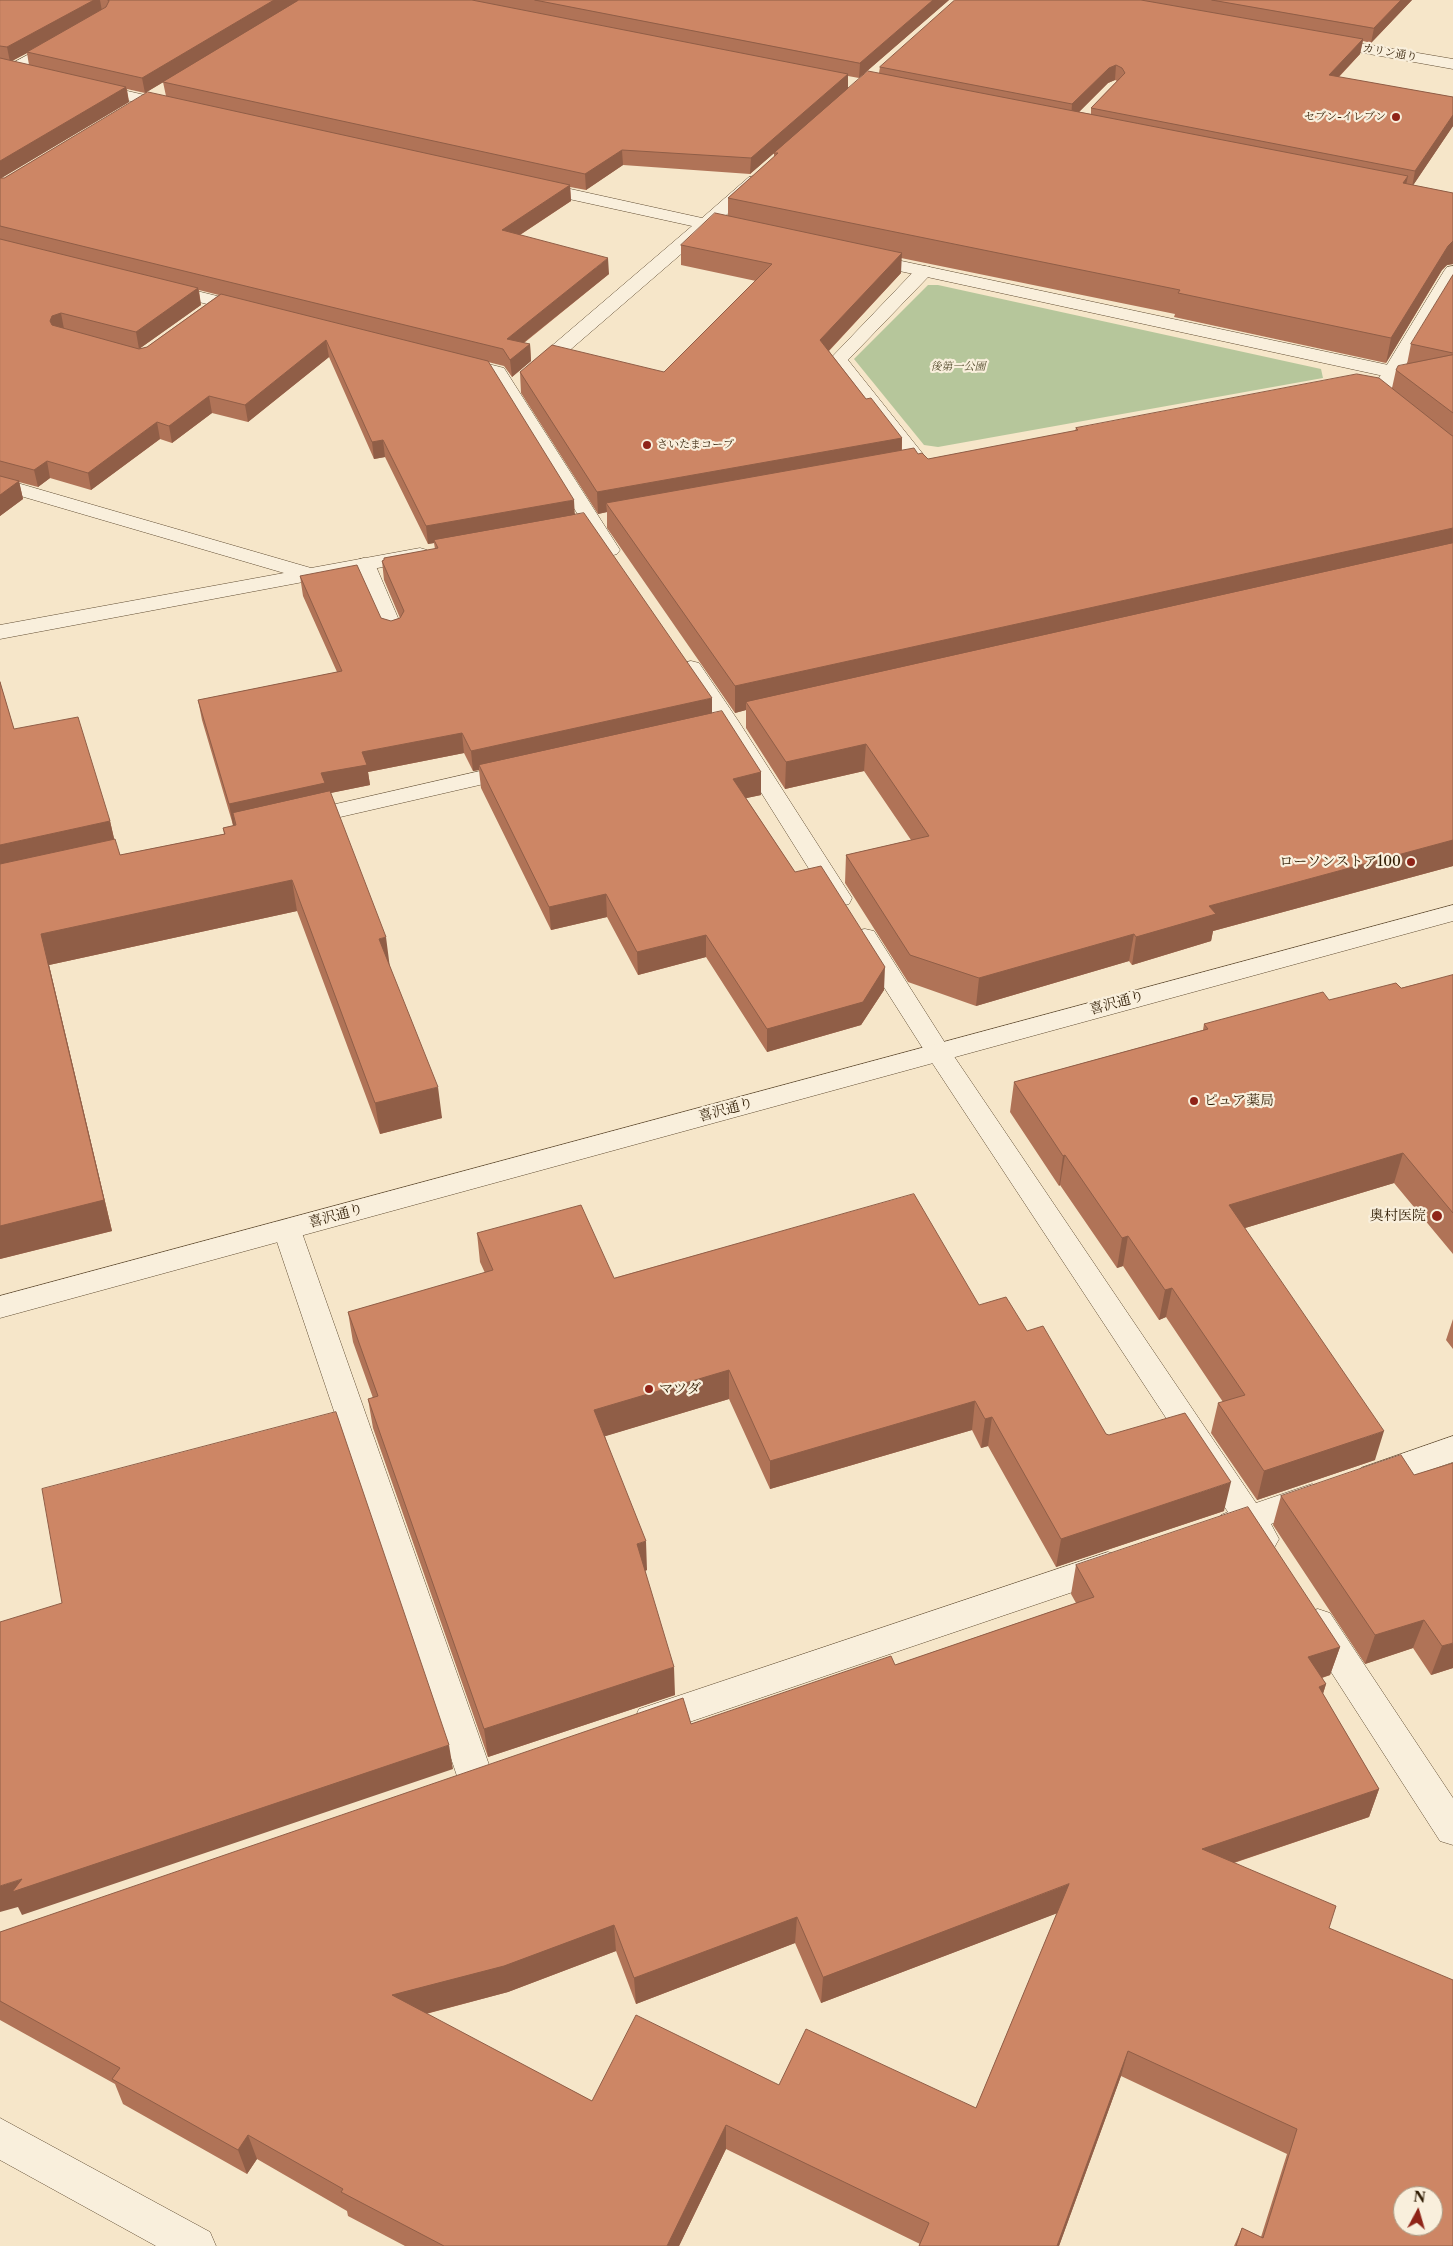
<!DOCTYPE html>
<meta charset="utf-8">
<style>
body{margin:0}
#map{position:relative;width:1453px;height:2246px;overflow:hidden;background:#f6e6c9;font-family:"Libre Caslon Text",serif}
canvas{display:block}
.north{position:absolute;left:1393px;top:2186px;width:50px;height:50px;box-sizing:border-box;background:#f9efdc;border:1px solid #a99b85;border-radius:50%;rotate:6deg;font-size:14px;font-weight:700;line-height:20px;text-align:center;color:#301c03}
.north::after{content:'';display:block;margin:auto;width:18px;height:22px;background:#8f2418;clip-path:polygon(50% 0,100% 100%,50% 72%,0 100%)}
</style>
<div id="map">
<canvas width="1453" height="2246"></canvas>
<div class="north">N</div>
</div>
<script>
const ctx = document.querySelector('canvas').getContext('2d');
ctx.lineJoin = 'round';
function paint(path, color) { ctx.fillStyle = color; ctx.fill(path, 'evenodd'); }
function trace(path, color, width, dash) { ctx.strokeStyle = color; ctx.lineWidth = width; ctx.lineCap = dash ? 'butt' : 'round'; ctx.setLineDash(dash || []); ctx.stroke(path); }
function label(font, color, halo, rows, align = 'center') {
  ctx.font = font + ' "Libre Caslon Text","Noto Serif JP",serif'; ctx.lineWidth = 4.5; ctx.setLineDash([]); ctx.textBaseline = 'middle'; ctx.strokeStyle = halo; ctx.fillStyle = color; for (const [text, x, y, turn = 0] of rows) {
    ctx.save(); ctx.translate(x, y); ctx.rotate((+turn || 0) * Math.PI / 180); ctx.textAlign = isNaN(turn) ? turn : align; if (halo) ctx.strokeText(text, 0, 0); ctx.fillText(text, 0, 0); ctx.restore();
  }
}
paint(new Path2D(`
 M928,285H938L1321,369L1323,378L938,447L924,445L854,359Z`), '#b6c69b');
const service = new Path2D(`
 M61,37L66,38L68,41L66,44L15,73H5L2,70L5,67Z
 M924,266L930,267L933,271L930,275L848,360L931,464L928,468L921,470L914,468L829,360L918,267Z
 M364,558L371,560L375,564L404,632L401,637L393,639L385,637L382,632L353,564L357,560Z`);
const pedestrian = new Path2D(`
 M287,1219L297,1222L301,1230L494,1779L488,1790L476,1795L464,1790L458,1779L273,1230L277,1222Z`);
const minor = new Path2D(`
 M93,83L179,103L181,106L179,109L173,111L88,91L85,88L88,85Z
 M755,176L761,177L763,181L761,185L718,222L748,228L751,232L748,236L742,237L709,230L541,375L534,377L527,375L525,371L527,367L692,226L528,190L526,186L528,182L534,181L702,218L749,177Z
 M864,253L1393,366L1400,368L1402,372L1400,376L1393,378L858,262L855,258L858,254Z
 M164,283L254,305L257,309L254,313L248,314L158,292L155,288L158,284Z
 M457,356L504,368L620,550L617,554L610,556L603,554L490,376L450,366L448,362L450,358Z
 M0,478L311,568L420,548L427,550L430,554L427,558L420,560L0,639V625L284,573L0,490Z
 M691,661L699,663L739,722L852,898L849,904L840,906L831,904L717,722L680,668L683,663Z
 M515,763L523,765L527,770L523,775L301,826L293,824L289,819L293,814L301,812Z
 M865,929L874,931L947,1046L1256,1503L1312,1484L1323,1488L1328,1497L1323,1506L1271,1524L1279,1539L1274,1548C1255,1555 1252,1549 1242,1534L1232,1537L1221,1533L1216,1524L1221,1515L1228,1512L929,1058L852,937L856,931Z
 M1453,1436V1462L1372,1490L1361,1486L1356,1477L1361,1468Z
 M1108,1552L1120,1556L1124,1566L1120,1576L651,1735L639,1731L634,1720L639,1709L651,1705Z
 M1318,1609L1330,1613L1453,1798V1845L1440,1841L1306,1633L1301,1623L1306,1613Z
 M0,2118L210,2232L216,2246H156L0,2160Z`);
const tertiary = new Path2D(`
 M1324,37L1453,59V69L1319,45L1316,42L1319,39Z
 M1453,266V286L1388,395L1453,445V461L1446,459L1368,396L1444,271L1447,267Z
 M1453,905V921L0,1318V1296Z`);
trace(service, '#624e34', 1);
trace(pedestrian, '#624e34', 1);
trace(minor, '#624e34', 1);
trace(tertiary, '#624e34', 1);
paint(service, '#f9efdc');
paint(pedestrian, '#f9efdc');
paint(minor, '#f9efdc');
paint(tertiary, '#f9efdc');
paint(new Path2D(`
 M0,0H949L859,78L848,76V89L879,73L880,67L955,0H1412L1371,43L1363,41L1360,54L1339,77L1453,97V126L1413,185L1453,193V264L1447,265L1442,270L1386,363L1174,317L1175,314L901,258V273L829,351L866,399L902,438V450L918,454L928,459L1075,431L1076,428L1392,388L1396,370L1407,364L1411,344L1453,275V866L1213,931L1211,941L1132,965L1129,961L976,1006L908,982L845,883L846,855L911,840L864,771L785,789L746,728V710L735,713L607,528V512L598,514L521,393L520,372H664L756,281L681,265V245L728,216V198L774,157V153L750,174L623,165L586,190L570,187L571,201L520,235L609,274L524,343L530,344L531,361L512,377L504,366L488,362L575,514L712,713L761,772V795L746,798L795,872L884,990L861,1025L767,1052L706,957L638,975L607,917L551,930L481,788L479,770L473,771L464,753L368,772L370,785L330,793L442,1118L380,1134L297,911L49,965L112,1231L0,1259V682L14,729L110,821L114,839L120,855L224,834L223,828L235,825H233L202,720L198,700L337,672L303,596L300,576L381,618L391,621L400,618L384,580L382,561L384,560V558L435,549L434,543L428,544L385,457L374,459L329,357L248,422L212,413L172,443L160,439L91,490L50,478L38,487L19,482L23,499L0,516ZM27,53L29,65L12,61ZM194,64L163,82L166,96L4,178H1L129,102L127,89L145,93ZM1115,80L1117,81L1091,108V114L1079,112L1108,83ZM199,290L219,295L147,347L139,349L201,305Z
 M1453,975V1254L1394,1183L1245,1228L1375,1460L1257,1500L1211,1433L1218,1403L1223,1402L1166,1317L1159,1320L1123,1266L1117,1268L1060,1185L1059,1186L1010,1112L1014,1082L1203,1030L1204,1024L1329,1000L1401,988Z
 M477,1233L614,1278L979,1305L1027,1331L1106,1434L1224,1511L1056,1567L988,1446L981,1448L972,1430L770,1489L729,1399L605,1436L647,1570L645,1571L675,1695L488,1757L373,1428L368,1399L373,1398L353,1342L348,1312L485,1273L480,1262Z
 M1453,1319V1349L1446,1340Z
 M1414,1475L1453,1668L1431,1675L1413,1648L1365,1664L1273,1525L1281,1496Z
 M1076,1565L1340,1647L1330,1675L1322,1678L1326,1684L1323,1694L1379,1789L1369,1817L1234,1863L1329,1928L1453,2246H1234L1242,2228L1261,2237L1287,2154L1121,2076L1059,2246H919L920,2244L726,2149L679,2246H405L348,2216L347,2211L257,2159L247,2174L123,2104L115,2084L0,2020V1932L691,1724L895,1665L1076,1603L1071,1594ZM1057,1913L976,2108L779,2085L592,2101L426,2014L508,1992L616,1951L636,2004L795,1943L821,2003Z`), '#b07357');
paint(new Path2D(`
 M94,0H100L102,11L27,52V53L10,62L7,47Z
 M274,0H300L145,93L142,78Z
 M933,0H949L859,78L860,63Z
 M1401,0H1412L1371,43L1374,28Z
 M1363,39L1360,54L1326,90L1329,75Z
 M1116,65L1115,80L1108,83L1071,120L1072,104L1109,68Z
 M848,74V89L750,174L751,158Z
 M126,87L129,102L0,179V161Z
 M1453,115V126L1412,187L1415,171Z
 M622,150L623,165L586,190L585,174Z
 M1408,176L1403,199V183Z
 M570,185L571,201L503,246L502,230Z
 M1452,241H1453V264L1447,265L1442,270L1386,363L1391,338L1448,246Z
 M902,253L901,273L819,361L820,340Z
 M608,258L609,274L508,355L507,339Z
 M198,288L201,305L139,349L136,332Z
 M61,313L64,329L53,338L50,321L52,316Z
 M326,340L329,357L248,422L245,405Z
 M530,344L531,361L512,377L510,360Z
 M209,396L212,413L172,443L169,426Z
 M157,422L160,439L91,490L88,473Z
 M902,438L901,460L606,503L607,512L598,514L597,492Z
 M383,440L385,457L374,459L372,442Z
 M47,461L50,478L38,487L34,470Z
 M19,481L23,499L0,516V495Z
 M574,500L575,518L434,540V543L428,544L426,526Z
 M1453,528V553L746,702V710L735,713V686Z
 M712,698V718L479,765V770L473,771L471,751Z
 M462,733L464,753L368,772L370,785L233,813L235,825H233L229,804L321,773L362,752Z
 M866,744L864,771L785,789L786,762Z
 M761,772V795L733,801V779Z
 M110,821L117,851L0,877V845Z
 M1453,840V866L1213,931L1211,941L1132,965L1136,937L1209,906Z
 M292,880L297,911L49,965L112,1231L0,1259V1226L41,934Z
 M606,894L607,917L551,930L549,907Z
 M1134,934L1129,961L976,1006L979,978Z
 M706,935V957L638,975L637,952Z
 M386,937L390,968L379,939Z
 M885,967L884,990L861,1025L767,1052V1029Z
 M438,1087L442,1118L380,1134L375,1103Z
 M1403,1153L1394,1183L1222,1235L1229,1205Z
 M1065,1155L1060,1185L1059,1186L1063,1156Z
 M1128,1236L1123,1266L1117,1268L1122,1238Z
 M1172,1288L1166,1317L1159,1320L1165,1290Z
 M729,1370V1399L596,1439L594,1410Z
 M975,1401L972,1430L770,1489V1461Z
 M992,1417L988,1446L981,1448L985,1419Z
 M1384,1431L1375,1460L1257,1500L1264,1471Z
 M1231,1482L1224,1511L1056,1567L1061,1539Z
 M646,1541L647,1570L638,1573L637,1544Z
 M1424,1620L1413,1648L1365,1664L1375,1635Z
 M1453,1643V1668L1431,1675L1442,1646Z
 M1340,1647L1330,1675L1299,1685L1308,1657Z
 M674,1667L675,1695L488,1757L484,1729Z
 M1326,1684L1317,1712L1319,1687Z
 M449,1745L453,1769L22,1915L18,1907L0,1912V1886Z
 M1379,1789L1369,1817L1194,1876L1202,1849Z
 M1069,1884L1063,1911L821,2003L823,1977Z
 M797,1917L795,1943L636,2004L634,1978Z
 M614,1925L616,1951L508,1992L398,2021L392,1995Z
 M1128,2051L1121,2076L1059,2246H1057Z
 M726,2125V2149L679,2246H667Z
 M248,2135L257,2159L247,2174L238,2150Z`), '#905e47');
const building = new Path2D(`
 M0,0H94L7,47L0,46Z
 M108,0H274L142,78L27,52L106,7L109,1Z
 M299,0H472L848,74L751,158L622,150L585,174L163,82Z
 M535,0H933L860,63Z
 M955,0H1141L1363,39L1329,75L1453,97V115L1415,171L1091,108L1125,73L1122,68L1116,65L1109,68L1072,104L880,67Z
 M1212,0H1401L1374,28Z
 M0,58L126,87L0,161Z
 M868,71L1408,176L1403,183L1453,193V241L1448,246L1391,338L1178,293L1180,290L728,198L778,153H774Z
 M148,92L570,185L502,230L608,258L507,339L530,344L510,360L503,349L0,226V178H4Z
 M715,213L902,253L820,340L866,399L871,398L902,438L597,492L520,372L552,345L664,372L772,264L681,245Z
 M0,239L198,288L136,332L61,313L52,316L50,321L52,325L139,349L147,347L221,294L488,361L574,500L426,526L383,440L372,442L326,340L245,405L209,396L169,426L157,422L88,473L47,461L34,470L0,461Z
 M1453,275V353L1411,344Z
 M1453,355V413L1396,370L1398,366Z
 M1357,374L1379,378L1451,435L1453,436V528L735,686L606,503L914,448L918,454L922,453L928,459L1078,430L1076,428Z
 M0,476L19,481L0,495Z
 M584,513L712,698L471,751L462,733L362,752L367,765L321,773L325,783L229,804L198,700L342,671L300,576L357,565L381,618L391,621L400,618L404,611L382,561L384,560V558L438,548L434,540Z
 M1453,543V840L1209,906L1216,914L1136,937L1134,934L979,978L910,955L846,855L929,836L866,744L786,762L746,702Z
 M0,682L14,729L78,717L110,821L0,845Z
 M722,711L761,772L733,779L795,872L821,866L885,967L863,1002L767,1029L706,935L637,952L606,894L549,907L479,765Z
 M330,791L386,937L379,939L438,1087L375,1103L292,880L41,934L104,1200L0,1226V864L115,839L120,855L225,834L223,828L236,825L233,813Z
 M1453,975V1213L1403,1153L1229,1205L1384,1431L1264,1471L1218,1403L1245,1395L1172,1288L1165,1290L1128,1236L1122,1238L1065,1155L1063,1156L1014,1082L1208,1029L1204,1024L1323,992L1329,1000L1396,983L1401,988Z
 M914,1194L979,1305L1006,1297L1027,1331L1043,1326L1106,1434L1109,1435L1185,1413L1231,1482L1061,1539L992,1417L985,1419L975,1401L770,1461L729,1370L594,1410L646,1541L637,1544L674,1667L484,1729L368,1399L378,1396L348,1312L493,1270L477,1233L581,1205L614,1278Z
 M336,1412L449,1745L12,1892L22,1879L0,1886V1622L62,1603L42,1489Z
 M1401,1455L1414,1475L1453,1463V1643L1442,1646L1424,1620L1375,1635L1281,1496Z
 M1248,1507L1340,1647L1308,1657L1326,1684L1319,1687L1379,1789L1202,1849L1336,1906L1329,1928L1453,1980V2246H1236L1242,2228L1263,2238L1297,2129L1128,2051L1057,2246H919L929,2223L726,2125L667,2246H444L341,2192L343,2189L248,2135L238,2150L112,2079L120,2068L0,2001V1932L683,1698L691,1724L891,1656L895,1665L1094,1597L1076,1565ZM1069,1884L976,2108L806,2029L779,2085L636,2015L592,2101L392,1995L504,1966L614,1925L634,1978L797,1917L823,1977ZM1403,2196H1433V2226H1403Z`);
paint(building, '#cd8665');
trace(building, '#905e47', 1);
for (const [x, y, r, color] of [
 [1396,117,5,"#8f2418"],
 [647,445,5,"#8f2418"],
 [1411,862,5,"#8f2418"],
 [1194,1101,5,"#8f2418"],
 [1437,1216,6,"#8f2418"],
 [649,1389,5,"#8f2418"]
]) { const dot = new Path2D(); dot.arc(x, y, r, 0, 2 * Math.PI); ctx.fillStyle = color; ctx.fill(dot); trace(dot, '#f9efdc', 2); }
label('11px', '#301c03', '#f9efdc', [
 ["カリン通り",1390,53,10]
]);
label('11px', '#301c03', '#f9efdc', [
 ["セブン-イレブン",1386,117],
 ["さいたまコープ",657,445,"left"]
], 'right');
label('italic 11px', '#584f31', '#f9efdc', [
 ["後第一公園",958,367]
]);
label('14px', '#301c03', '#f9efdc', [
 ["ローソンストア100",1401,862],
 ["ピュア薬局",1204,1101,"left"],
 ["奥村医院",1426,1216],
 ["マツダ",659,1389,"left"]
], 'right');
label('14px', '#301c03', '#f9efdc', [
 ["喜沢通り",1117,1003,-15],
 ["喜沢通り",726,1110,-15],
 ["喜沢通り",336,1216,-15]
]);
</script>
